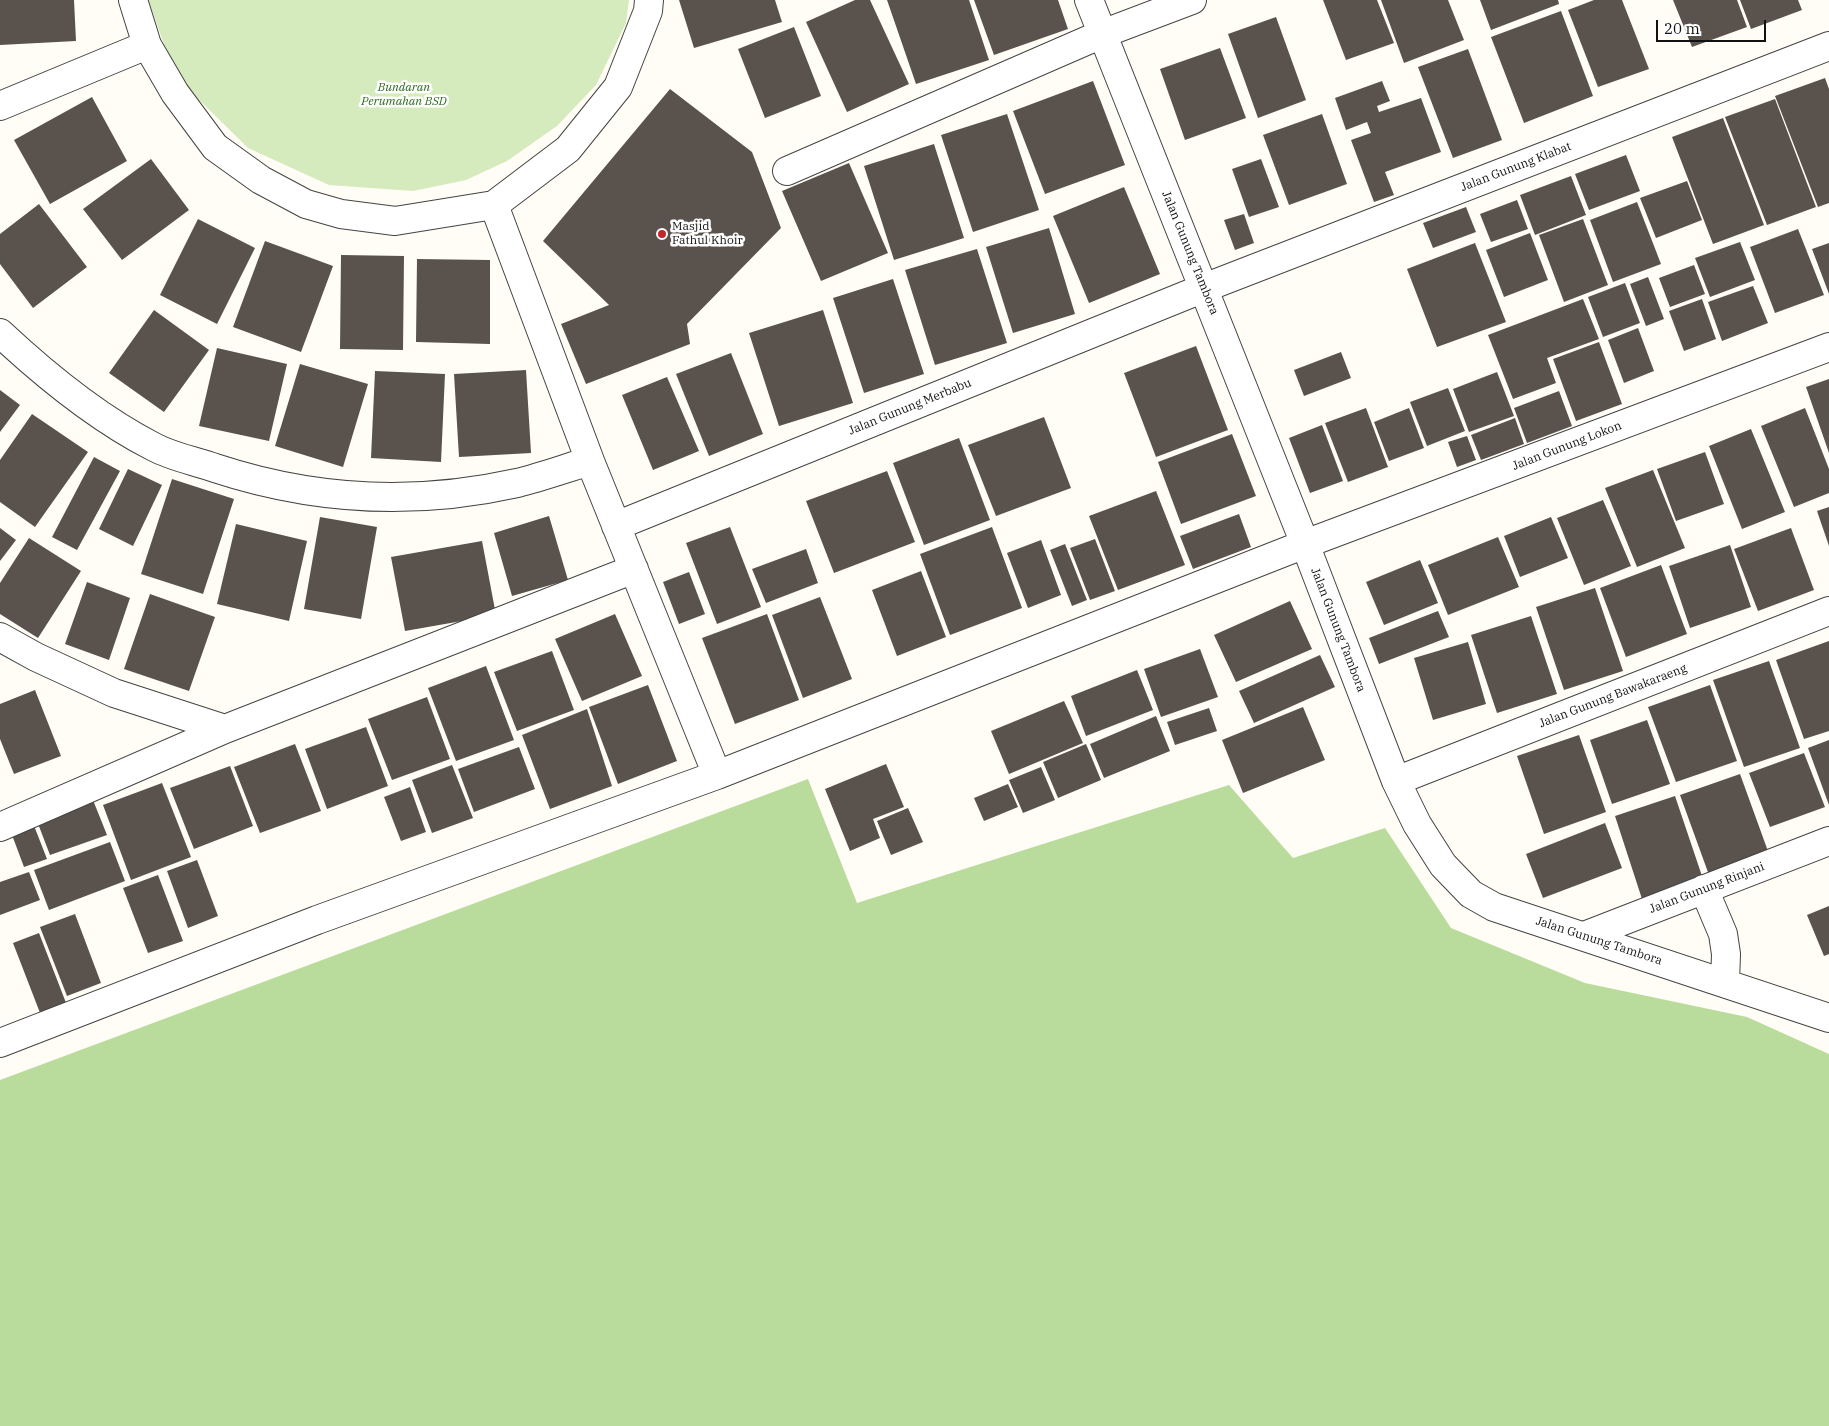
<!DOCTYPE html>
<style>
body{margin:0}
#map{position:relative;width:1829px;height:1426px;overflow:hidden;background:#fffdf5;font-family:"IBM Plex Serif",serif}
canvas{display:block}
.scale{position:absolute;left:1656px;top:20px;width:110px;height:22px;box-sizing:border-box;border:2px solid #111;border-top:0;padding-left:6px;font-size:15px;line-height:18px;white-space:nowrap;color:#111;-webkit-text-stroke:4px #fff;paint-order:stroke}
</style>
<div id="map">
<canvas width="1829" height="1426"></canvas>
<div class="scale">20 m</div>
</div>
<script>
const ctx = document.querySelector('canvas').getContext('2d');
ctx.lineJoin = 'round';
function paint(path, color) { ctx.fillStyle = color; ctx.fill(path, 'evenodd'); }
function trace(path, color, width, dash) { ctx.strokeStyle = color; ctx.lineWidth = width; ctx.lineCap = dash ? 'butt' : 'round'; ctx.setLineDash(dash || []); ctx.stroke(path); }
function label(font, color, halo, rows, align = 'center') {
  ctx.font = font + ' "IBM Plex Serif",serif'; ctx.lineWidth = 5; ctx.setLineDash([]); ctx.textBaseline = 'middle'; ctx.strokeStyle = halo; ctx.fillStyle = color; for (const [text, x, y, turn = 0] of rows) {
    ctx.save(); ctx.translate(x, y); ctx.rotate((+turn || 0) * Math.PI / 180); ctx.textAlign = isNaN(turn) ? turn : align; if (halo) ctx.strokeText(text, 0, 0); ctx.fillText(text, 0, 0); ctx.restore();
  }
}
paint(new Path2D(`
 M148,0H629L626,23L596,85L557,126L507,161L466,180L413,191L329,185L248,148L176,77Z`), '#d5ebbd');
paint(new Path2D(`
 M808,779L857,903L1229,785L1293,858L1385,828L1451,928L1585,983L1747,1017L1829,1054V1426H0V1080Z`), '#b9dc9c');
paint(new Path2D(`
 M0,0H74L76,41L0,45Z
 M679,0H775L782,22L694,48Z
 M855,0H870L909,84L847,112L806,22Z
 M887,0H969L989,60L916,84Z
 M974,0H1058L1068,29L994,55Z
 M1323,0H1377L1394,43L1346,60Z
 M1381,0H1448L1464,40L1404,63Z
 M1480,0H1558L1559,4L1491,30Z
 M1594,0H1622L1649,69L1598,87L1568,10Z
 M1673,0H1737L1747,27L1692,47Z
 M1740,0H1798L1802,10L1751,29Z
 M1561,11L1593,96L1524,123L1491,37Z
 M1276,17L1306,100L1258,118L1228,34Z
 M794,27L821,96L765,118L738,49Z
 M1220,48L1246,118L1185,140L1160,69Z
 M1468,49L1502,140L1453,158L1418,67Z
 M1825,78L1829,89V203L1818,207L1775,96Z
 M1093,81L1125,165L1045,194L1013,111Z
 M1382,81L1390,101L1377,106L1379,112L1421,98L1441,152L1385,172L1394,195L1374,202L1351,140L1371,133L1367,122L1346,130L1335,98Z
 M670,89L752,152L781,228L687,324L690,344L586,384L561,324L609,305L543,241Z
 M92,97L127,161L50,204L14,140Z
 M1775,99L1816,207L1767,225L1725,117Z
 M1007,114L1039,210L973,232L941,135Z
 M1322,114L1347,184L1289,205L1263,135Z
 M1723,118L1764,225L1713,244L1672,137Z
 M934,144L964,238L894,260L864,166Z
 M1626,155L1640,191L1589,210L1575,174Z
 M151,159L189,210L122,260L83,209Z
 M1261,159L1279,207L1249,217L1232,169Z
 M849,163L888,253L821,281L782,191Z
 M1571,176L1586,215L1535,235L1520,195Z
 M1687,181L1702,220L1656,238L1640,198Z
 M1124,187L1160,274L1089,303L1053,216Z
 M1517,200L1528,229L1491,242L1480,214Z
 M1637,202L1661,264L1613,282L1590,220Z
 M39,204L87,267L33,308L0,264V234Z
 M1466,207L1476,232L1433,248L1423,223Z
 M1244,214L1254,243L1235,250L1224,220Z
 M198,219L255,248L217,324L160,295Z
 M1583,219L1608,285L1564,302L1539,235Z
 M1049,228L1075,314L1013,333L986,247Z
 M1798,229L1824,295L1775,313L1750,247Z
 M1530,233L1548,280L1504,297L1486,250Z
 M265,241L333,266L301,352L233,327Z
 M1740,242L1755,280L1710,297L1695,258Z
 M1475,243L1506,322L1437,347L1407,269Z
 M1829,243V294L1812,249Z
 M977,249L1007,343L935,365L905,270Z
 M341,255L404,256L403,350L340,349Z
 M417,259L490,260V344L416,342Z
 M1694,265L1705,294L1670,307L1659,278Z
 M1648,277L1664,319L1646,326L1630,284Z
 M893,279L924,374L864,393L833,298Z
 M1625,283L1640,323L1603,337L1588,297Z
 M1753,286L1768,323L1722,341L1708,302Z
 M1583,299L1599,339L1547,358L1556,383L1513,399L1488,335Z
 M1702,299L1716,339L1684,351L1669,311Z
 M154,310L209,350L164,412L109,373Z
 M823,310L853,403L779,426L749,333Z
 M1638,328L1654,371L1624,383L1608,340Z
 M1599,342L1622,404L1576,421L1553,359Z
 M1196,346L1228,430L1156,457L1124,373Z
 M217,348L287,364L269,441L199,426Z
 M1341,352L1351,378L1304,396L1294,370Z
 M731,353L763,434L709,456L676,374Z
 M300,364L368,384L343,467L275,446Z
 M526,370L531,453L459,457L454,374Z
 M375,371L445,374L441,462L371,458Z
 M1497,372L1514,416L1469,432L1453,389Z
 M667,377L699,451L653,470L622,395Z
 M1829,379V453L1806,387Z
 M1448,388L1465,431L1427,446L1410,402Z
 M0,390L20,405L0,432Z
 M1559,391L1572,426L1527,443L1514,408Z
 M1366,408L1388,467L1348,482L1325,423Z
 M1409,408L1424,448L1389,461L1374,422Z
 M1805,408L1829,469V493L1794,507L1761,426Z
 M32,414L88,452L35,527L0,502V460Z
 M1044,417L1071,488L996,516L968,445Z
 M1515,418L1524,444L1481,460L1471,435Z
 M1322,425L1343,481L1310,493L1289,438Z
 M1751,429L1785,512L1742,529L1709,446Z
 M1232,434L1256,496L1181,524L1158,462Z
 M1467,436L1476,460L1457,467L1448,442Z
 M959,438L990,520L924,545L893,463Z
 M1705,452L1724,504L1676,521L1657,469Z
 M94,457L120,471L77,550L52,537Z
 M128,469L162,485L133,546L99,529Z
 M1653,470L1685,548L1637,567L1605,488Z
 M887,471L915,542L834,573L806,501Z
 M172,479L234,499L203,594L141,574Z
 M1156,491L1185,565L1118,590L1089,516Z
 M1603,500L1631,566L1584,585L1557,518Z
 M1829,507V546L1817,511Z
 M1239,514L1251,547L1193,569L1180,536Z
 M549,516L568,580L512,596L494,533Z
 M320,517L377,527L361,619L304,609Z
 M1551,517L1568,558L1520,577L1504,536Z
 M236,524L307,541L289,621L217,604Z
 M730,527L761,607L717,624L686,543Z
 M992,527L1022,608L950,635L920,554Z
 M0,528L16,540L0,561Z
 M1791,528L1814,590L1758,611L1734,549Z
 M1498,537L1519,587L1448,615L1428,565Z
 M29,538L81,571L38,638L0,614V583Z
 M1095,539L1115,591L1090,600L1070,548Z
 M1041,540L1061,595L1028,608L1007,553Z
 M482,541L496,615L405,631L391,557Z
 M1065,544L1087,600L1072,606L1050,550Z
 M1730,545L1751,607L1690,628L1669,566Z
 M806,549L818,583L766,603L752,569Z
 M1420,560L1438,603L1384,625L1366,582Z
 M1661,565L1687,634L1626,657L1600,588Z
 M921,571L946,637L897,656L872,590Z
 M689,572L705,614L679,624L663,582Z
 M87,582L130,598L109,660L65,644Z
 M1595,588L1623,671L1564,690L1536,607Z
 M150,594L215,617L189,691L124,669Z
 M820,597L852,679L803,698L772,615Z
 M1290,601L1312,649L1236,682L1214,635Z
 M1438,611L1449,637L1379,664L1369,638Z
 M615,614L642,676L582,701L555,639Z
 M767,614L799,700L735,724L702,638Z
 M1531,616L1557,694L1497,713L1471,635Z
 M1829,641V731L1804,739L1776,660Z
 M1468,642L1486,704L1433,720L1414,658Z
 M1200,649L1218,697L1161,717L1144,669Z
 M552,651L574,710L517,731L494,672Z
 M1320,655L1335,687L1254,723L1239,691Z
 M1769,661L1800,748L1744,767L1713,680Z
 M486,666L514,740L456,761L428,688Z
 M1137,670L1153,710L1086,736L1071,696Z
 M648,685L677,761L618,784L589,707Z
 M1710,685L1737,761L1676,782L1648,707Z
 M35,690L61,756L14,774L0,739V704Z
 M427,697L450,759L392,780L368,719Z
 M1064,701L1083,743L1009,774L991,731Z
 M1303,707L1325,760L1243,793L1222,740Z
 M1209,708L1217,731L1175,745L1167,722Z
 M587,709L612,786L550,809L522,735Z
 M1156,716L1170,751L1104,778L1090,744Z
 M1647,720L1670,784L1612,804L1590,740Z
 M366,727L388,786L327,809L305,749Z
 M1579,735L1606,812L1544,834L1517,756Z
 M1829,740V805L1808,748Z
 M295,744L321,811L260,833L234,767Z
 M1086,744L1101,780L1058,798L1043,762Z
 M519,747L535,789L474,812L458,769Z
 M1804,753L1825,807L1770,827L1749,773Z
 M886,764L904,807L873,819L880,838L850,851L825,789Z
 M452,765L473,818L432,833L412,780Z
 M230,766L253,826L194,849L170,788Z
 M1041,767L1055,800L1023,813L1009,780Z
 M1740,774L1769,854L1709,875L1680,795Z
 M162,783L191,857L131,880L103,805Z
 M1008,784L1018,807L984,821L974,798Z
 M410,787L426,832L401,841L384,797Z
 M1675,796L1703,879L1642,899L1615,816Z
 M93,800L107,835L50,855L37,821Z
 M908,808L923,842L891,855L877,821Z
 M31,818L47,859L24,867L9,827Z
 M1605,823L1622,868L1543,898L1526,854Z
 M110,842L125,881L49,910L34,870Z
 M197,860L218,916L188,928L167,871Z
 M29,872L40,900L0,915V882Z
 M158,875L183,941L148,953L123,888Z
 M1829,906V954L1824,956L1807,915Z
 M75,914L101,983L67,996L40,927Z
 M39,933L68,1008L42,1018L13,943Z`), '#5a524d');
const minor = new Path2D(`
 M133,0L147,45L175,93L215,147L261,180L306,204L341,214L395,221L494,205L568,149L618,87L648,11L649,0
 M1089,0L1305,544L1396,781L1417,824L1443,865L1471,894L1494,907L1829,1018
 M0,106L147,45
 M787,171L1102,34L1192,0
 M494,205L590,461L717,775
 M0,333C46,376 97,418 154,447C173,457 195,461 215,468C315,501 414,506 517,483C542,477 566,468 590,461
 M616,526L1204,288L1829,46
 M0,637L36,657L114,693L225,729
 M1396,781L1829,611
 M0,827L225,729L634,569
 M1704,889L1723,934L1726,954L1725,983
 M1584,936L1829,841
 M0,1043L317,920L717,775L1305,544L1829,347`);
trace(minor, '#444', 30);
trace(minor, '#fff', 28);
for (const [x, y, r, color] of [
 [662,234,5,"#c4262e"]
]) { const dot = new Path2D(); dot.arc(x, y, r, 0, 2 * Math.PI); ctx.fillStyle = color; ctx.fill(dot); trace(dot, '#fff', 2); }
label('italic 12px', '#2f6b1f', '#fff', [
 ["Bundaran",404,88],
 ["Perumahan BSD",404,102]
]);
label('12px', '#111', '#fff', [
 ["Jalan Gunung Klabat",1516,167,-21],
 ["Jalan Gunung Tambora",1190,253,68],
 ["Jalan Gunung Merbabu",910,407,-22],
 ["Jalan Gunung Lokon",1567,446,-21],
 ["Jalan Gunung Tambora",1338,630,69],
 ["Jalan Gunung Bawakaraeng",1613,696,-21],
 ["Jalan Gunung Rinjani",1707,888,-21],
 ["Jalan Gunung Tambora",1599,941,18]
]);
label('12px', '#111', '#fff', [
 ["Masjid",672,227],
 ["Fathul Khoir",672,241]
], 'left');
</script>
